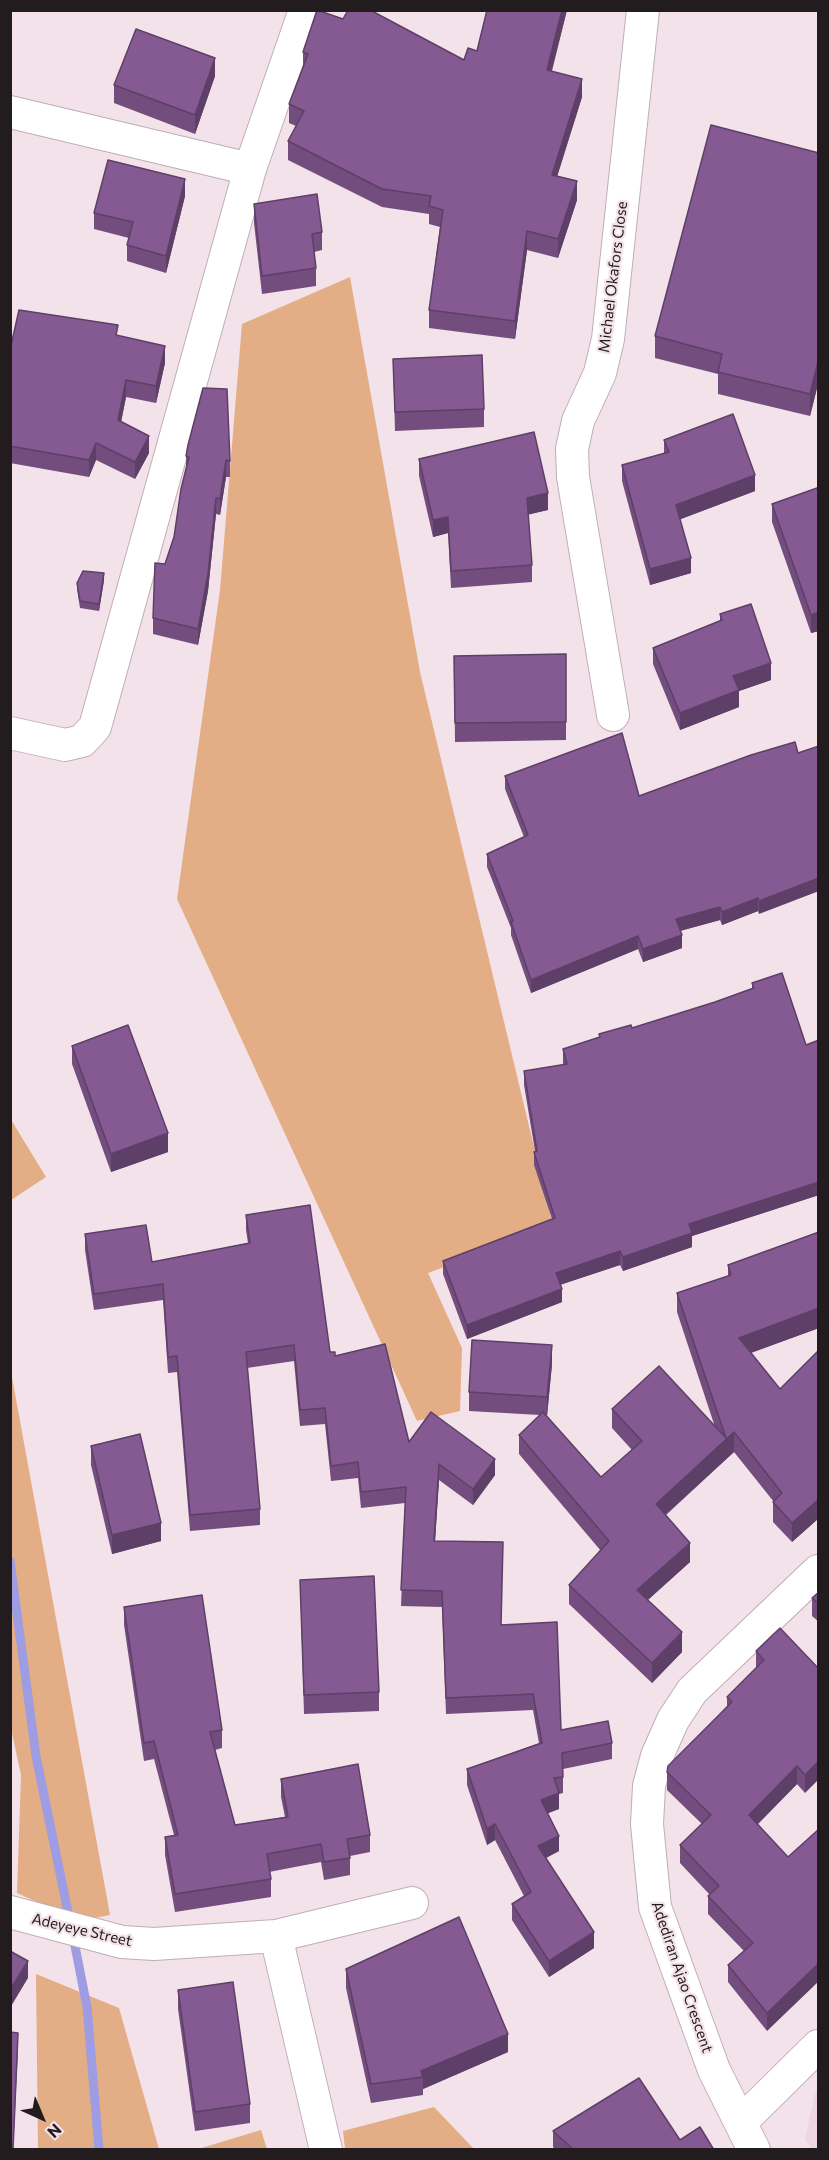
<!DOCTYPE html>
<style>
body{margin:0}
#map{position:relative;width:829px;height:2160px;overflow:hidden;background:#f3e2e9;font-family:Commissioner,sans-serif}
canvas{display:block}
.frame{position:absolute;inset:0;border:12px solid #221c1f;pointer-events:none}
.north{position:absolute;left:12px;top:2088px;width:60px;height:60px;-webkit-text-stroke:4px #f3e2e9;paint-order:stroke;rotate:136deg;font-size:16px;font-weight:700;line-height:24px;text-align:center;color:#221c1f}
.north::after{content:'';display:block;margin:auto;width:21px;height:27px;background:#221c1f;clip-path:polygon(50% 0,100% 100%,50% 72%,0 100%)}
</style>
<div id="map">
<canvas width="829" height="2160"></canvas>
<div class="frame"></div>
<div class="north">N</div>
</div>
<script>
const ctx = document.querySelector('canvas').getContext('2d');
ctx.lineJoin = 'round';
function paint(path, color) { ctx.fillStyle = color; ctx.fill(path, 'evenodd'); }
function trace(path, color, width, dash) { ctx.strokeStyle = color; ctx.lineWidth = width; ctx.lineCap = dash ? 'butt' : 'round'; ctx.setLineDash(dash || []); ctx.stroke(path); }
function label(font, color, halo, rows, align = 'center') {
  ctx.font = font + ' Commissioner,sans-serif'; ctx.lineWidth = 4.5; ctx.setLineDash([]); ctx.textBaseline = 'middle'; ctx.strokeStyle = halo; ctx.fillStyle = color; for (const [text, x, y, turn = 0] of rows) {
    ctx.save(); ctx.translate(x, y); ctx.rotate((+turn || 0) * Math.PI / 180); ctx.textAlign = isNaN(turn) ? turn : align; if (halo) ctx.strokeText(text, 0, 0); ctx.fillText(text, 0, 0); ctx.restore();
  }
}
paint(new Path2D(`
 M818,2091V2149H812L805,2139L815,2094Z`), '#eed5df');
paint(new Path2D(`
 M350,277L420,672L553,1226L428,1273L462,1348L460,1411L417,1421L177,899L220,590L242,324Z
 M10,1118L46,1177L11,1200H10Z
 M10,1366L110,1915L79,1921L17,1893L21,1775L10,1724Z
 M36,1974L119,2008L159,2149H38Z
 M434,2107L474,2149H345L343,2131Z
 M261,2130L267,2149H198Z`), '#e3ad85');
trace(new Path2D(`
 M10,1561L36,1756L70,1922
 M73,1936L87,2007L99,2150`), '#9e9de3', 9);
const street = new Path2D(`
 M10,112L250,169
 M613,715L573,477L572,449L578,421L600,373L608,339L643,10
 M10,733L65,745L82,741L95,727L250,169L305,10
 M10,1912L122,1942L154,1944L276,1936L412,1903
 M276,1936L326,2150
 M741,2122L818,2046
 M754,2150L714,2070L655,1907L647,1824L649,1786L657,1756L673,1720L692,1691L818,1571`);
trace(street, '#bfafb5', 34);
trace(street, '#fff', 32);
paint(new Path2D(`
 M487,10H567L552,71L582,97L557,176L577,200L558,258L527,250L515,339L429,328V310L440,227L429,224V214L382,207L288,160V141L296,126L289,123V104L303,67V52L464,60L477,51Z
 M215,76L195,134L114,103V85Z
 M819,153V380L810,416L718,394V374L655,358V336Z
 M185,196L166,273L127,261V245L129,238L94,229V213Z
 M254,204L322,232V250L314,252L316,268V286L262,294L254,223Z
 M118,335L165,363L156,403L126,397L121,422L149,453L135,479L96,460L89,477L10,463V350Z
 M393,359L484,409V427L395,431Z
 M664,440L755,491L680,519L691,573L650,585L622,481V465L664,453Z
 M186,456L230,461V477H226L220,515L216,514L208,591L198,645L153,634V618L165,564L174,537L186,469Z
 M419,459L548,510L528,514L532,565V582L451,588L448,533L433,537L419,476Z
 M819,492V631L811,633L772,522V504Z
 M104,580L99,611L80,608L77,589V583Z
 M720,614L771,680L739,691V707L680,730L653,664V648L720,621Z
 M566,654V740L455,742L454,656Z
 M795,742L759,914L758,911L722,925L720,920L680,931L682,948L643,962L638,949L531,993L511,935V928L487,867V854L524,837L505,789V776L639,796Z
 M752,983L806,1045L819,1040V1195L692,1236V1247L623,1271L620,1265L560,1285L562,1302L467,1339L443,1274V1261L552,1219L534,1165V1152L535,1151L524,1085V1071L563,1065V1049L599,1037V1034L632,1028L715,1002L752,988Z
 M72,1046L168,1152L111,1172L72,1064Z
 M246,1215L330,1352L335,1356L409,1442L495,1475L473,1505L439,1480L435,1541L502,1625L561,1730L612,1743V1759L563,1769V1793L559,1794V1809L547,1813L559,1851L546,1858L594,1948L549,1977L512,1920V1904L524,1896L495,1840L487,1845L467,1785V1769L539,1743L533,1710L446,1714L442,1607L401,1606L405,1503L361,1508L358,1478L331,1481L325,1424L300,1426L294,1361L247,1368L260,1509V1525L190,1531L177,1372L168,1373L163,1300L94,1310L85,1250V1234L152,1262L248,1243L246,1230Z
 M819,1232V1328L751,1353L780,1389L819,1350V1518L792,1542L773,1522V1502H774L734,1452L666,1515L690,1562L647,1600L682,1652L652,1683L569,1604V1585L601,1551L519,1454V1435L540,1415L469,1411V1392L552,1364L547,1416H546L601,1477L632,1450L612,1428V1409L715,1427L677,1312V1293L728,1276V1265Z
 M91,1446L161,1541L112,1554L91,1465Z
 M300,1580L379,1692V1711L304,1714Z
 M819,1592V1622L812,1616V1598Z
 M124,1607L222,1730V1748L215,1750L235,1825L285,1817L281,1797V1779L370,1835V1852L350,1856V1875L324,1880L321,1862L269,1872L271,1879V1897L175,1912L165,1855V1837L174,1835L154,1759L144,1761L124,1625Z
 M756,1651L819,1669L805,1793L797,1784L757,1825L788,1857L767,2031L728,1982V1965L744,1951L708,1914V1896L710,1895L680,1863V1845L702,1824L667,1790V1772L727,1706V1697L756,1668Z
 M346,1969L508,2052L423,2089V2095L371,2103L346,1988Z
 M178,1990L250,2104V2123L195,2131L178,2009Z
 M553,2131L680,2140L714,2150H556L553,2147Z`), '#724d7e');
paint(new Path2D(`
 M562,10H567L547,88V70Z
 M215,58V76L195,134V115Z
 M582,79V97L552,193V175Z
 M185,179V196L166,273V256Z
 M577,181V200L558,258V239Z
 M527,231V250L515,339V321Z
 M165,346V363L156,403V386Z
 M819,358V380L810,416V394Z
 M126,380V397L118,437V420Z
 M149,436V453L135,479V462Z
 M96,443V460L89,477V460Z
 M226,460V477L220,515V499Z
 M755,475V491L676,521V505Z
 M548,493V510L527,515V498Z
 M216,498V514L208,591L198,645V629Z
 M448,517V533L433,537V520Z
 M691,558V573L650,585V569Z
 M104,573V580L99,611V604Z
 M819,612V631L811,633V615Z
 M771,663V680L739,691V707L680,730V713L733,676Z
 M819,878V891L759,914V901Z
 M758,898V911L722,925V912Z
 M720,907V920L676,932V919Z
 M682,935V948L643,962V949Z
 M638,936V949L531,993V980Z
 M168,1133V1152L111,1172V1154Z
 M819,1182V1195L692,1236V1247L623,1271V1257L689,1224Z
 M620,1251V1265L556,1286V1273Z
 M562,1289V1302L467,1339V1325Z
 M819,1308V1328L739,1357V1338Z
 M552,1345V1364L547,1416V1397Z
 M734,1432V1452L656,1523V1504Z
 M495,1459V1475L473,1505V1489Z
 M439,1464V1480L434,1557V1541Z
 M819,1499V1518L792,1542V1523Z
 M161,1523V1541L112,1554V1535Z
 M690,1543V1562L637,1610V1590Z
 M682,1632V1652L652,1683V1663Z
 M819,1761V1779L805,1793V1775Z
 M797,1766V1784L749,1833V1815Z
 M559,1793V1809L541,1816V1800Z
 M495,1824V1840L487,1845V1829Z
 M559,1836V1851L538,1862V1846Z
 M594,1932V1948L549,1977V1961Z
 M28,1961V1978L10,2008V1990Z
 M819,1963V1981L767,2031V2013Z
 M18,2033V2050L13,2150Z
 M508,2034V2052L423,2089V2077L421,2071Z`), '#5d3f67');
const building = new Path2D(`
 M317,10L343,19L348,10H370L464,60L468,48L477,51L487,10H562L547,70L582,79L552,175L577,181L558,239L527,231L515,321L429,310L443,210L429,206L431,196L382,189L288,141L304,111L289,104L308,54L303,52Z
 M136,29L215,58L195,115L114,85Z
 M711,125L819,153V358L810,394L718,372L722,354L655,336Z
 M108,160L185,179L166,256L127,245L133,222L94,213Z
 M317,194L322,232L312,234L316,268L262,276L254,204Z
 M19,310L118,325L116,335L165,346L156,386L126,380L118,420L149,436L135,462L96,443L89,460L10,446V350Z
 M482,355L484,409L395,412L393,359Z
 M203,388L227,389L230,461L226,460L220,499L216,498L208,574L198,629L153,618L155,563L165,564L174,537L181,489L189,457L186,456L188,445Z
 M733,414L755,475L676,505L691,558L650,569L622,465L669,452L664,440Z
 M534,432L548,493L527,498L532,565L451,571L448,517L433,520L419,459Z
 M817,488L819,492V612L811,615L772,504Z
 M83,571L104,573L99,604L80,601L77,583Z
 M751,604L771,663L733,676L739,690L680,713L653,648L722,620L720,614Z
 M566,654V722L455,723L454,656Z
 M622,733L639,796L751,755L795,742L798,753L819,746V878L759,901L758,898L722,912L720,907L676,919L682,935L643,949L638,936L531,980L511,922L513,921L487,854L528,835L505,776Z
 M782,973L806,1045L819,1040V1182L689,1224L692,1233L623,1257L620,1251L556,1273L562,1289L467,1325L443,1261L555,1218L534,1152L537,1151L524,1071L567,1064L563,1049L600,1037L599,1034L631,1025L632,1028L715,1002L754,988L752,983Z
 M128,1025L168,1133L111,1154L72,1046Z
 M310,1205L330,1352H335V1356L385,1344L409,1442L431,1412L495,1459L473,1489L439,1464L434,1541L503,1542L501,1625L557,1622L561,1730L608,1721L612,1743L562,1753L563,1777L554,1778L559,1793L541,1800L559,1836L538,1846L594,1932L549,1961L512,1904L531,1892L495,1824L487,1829L467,1769L542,1743L533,1694L446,1698L442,1591L401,1590L406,1487L361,1492L358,1462L331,1466L325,1408L300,1410L294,1345L246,1352L260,1509L190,1515L177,1356L168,1357L163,1284L94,1294L85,1234L146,1225L152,1262L250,1243L246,1215Z
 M819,1232V1308L739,1338L780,1389L819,1350V1499L792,1523L773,1502L782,1493L734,1432L656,1504L690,1543L637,1590L682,1632L652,1663L569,1585L609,1541L519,1435L543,1412L601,1477L642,1441L612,1409L659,1366L726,1438L677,1293L731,1275L728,1265Z
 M472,1340L552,1345L547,1397L469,1392Z
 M140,1434L161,1523L112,1535L91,1446Z
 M374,1576L379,1692L304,1695L300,1580Z
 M819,1592V1604L812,1598Z
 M202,1595L222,1730L210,1732L235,1825L288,1817L281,1779L358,1764L370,1835L347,1839L350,1858L324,1862L321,1844L267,1854L271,1879L175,1894L165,1837L178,1835L154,1741L144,1743L124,1607Z
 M780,1628L819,1669V1761L805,1775L797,1766L749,1815L788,1857L819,1829V1963L767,2013L728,1965L753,1943L708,1896L719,1886L680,1845L711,1815L667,1772L668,1766L732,1702L727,1697L764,1660L756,1651Z
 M459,1917L508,2034L421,2071L423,2077L371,2084L346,1969Z
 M10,1951L28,1961L10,1990Z
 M233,1982L250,2104L195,2112L178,1990Z
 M10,2032L18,2033L13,2150H10Z
 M639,2078L680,2140L700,2127L714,2150H574L553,2131Z`);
paint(building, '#855a93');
trace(building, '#5d3f67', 1.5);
label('15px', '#221c1f', '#f3e2e9', [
 ["Michael Okafors Close",613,277,-83],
 ["Adeyeye Street",82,1930,13],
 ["Adediran Ajao Crescent",682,1977,71]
]);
</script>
